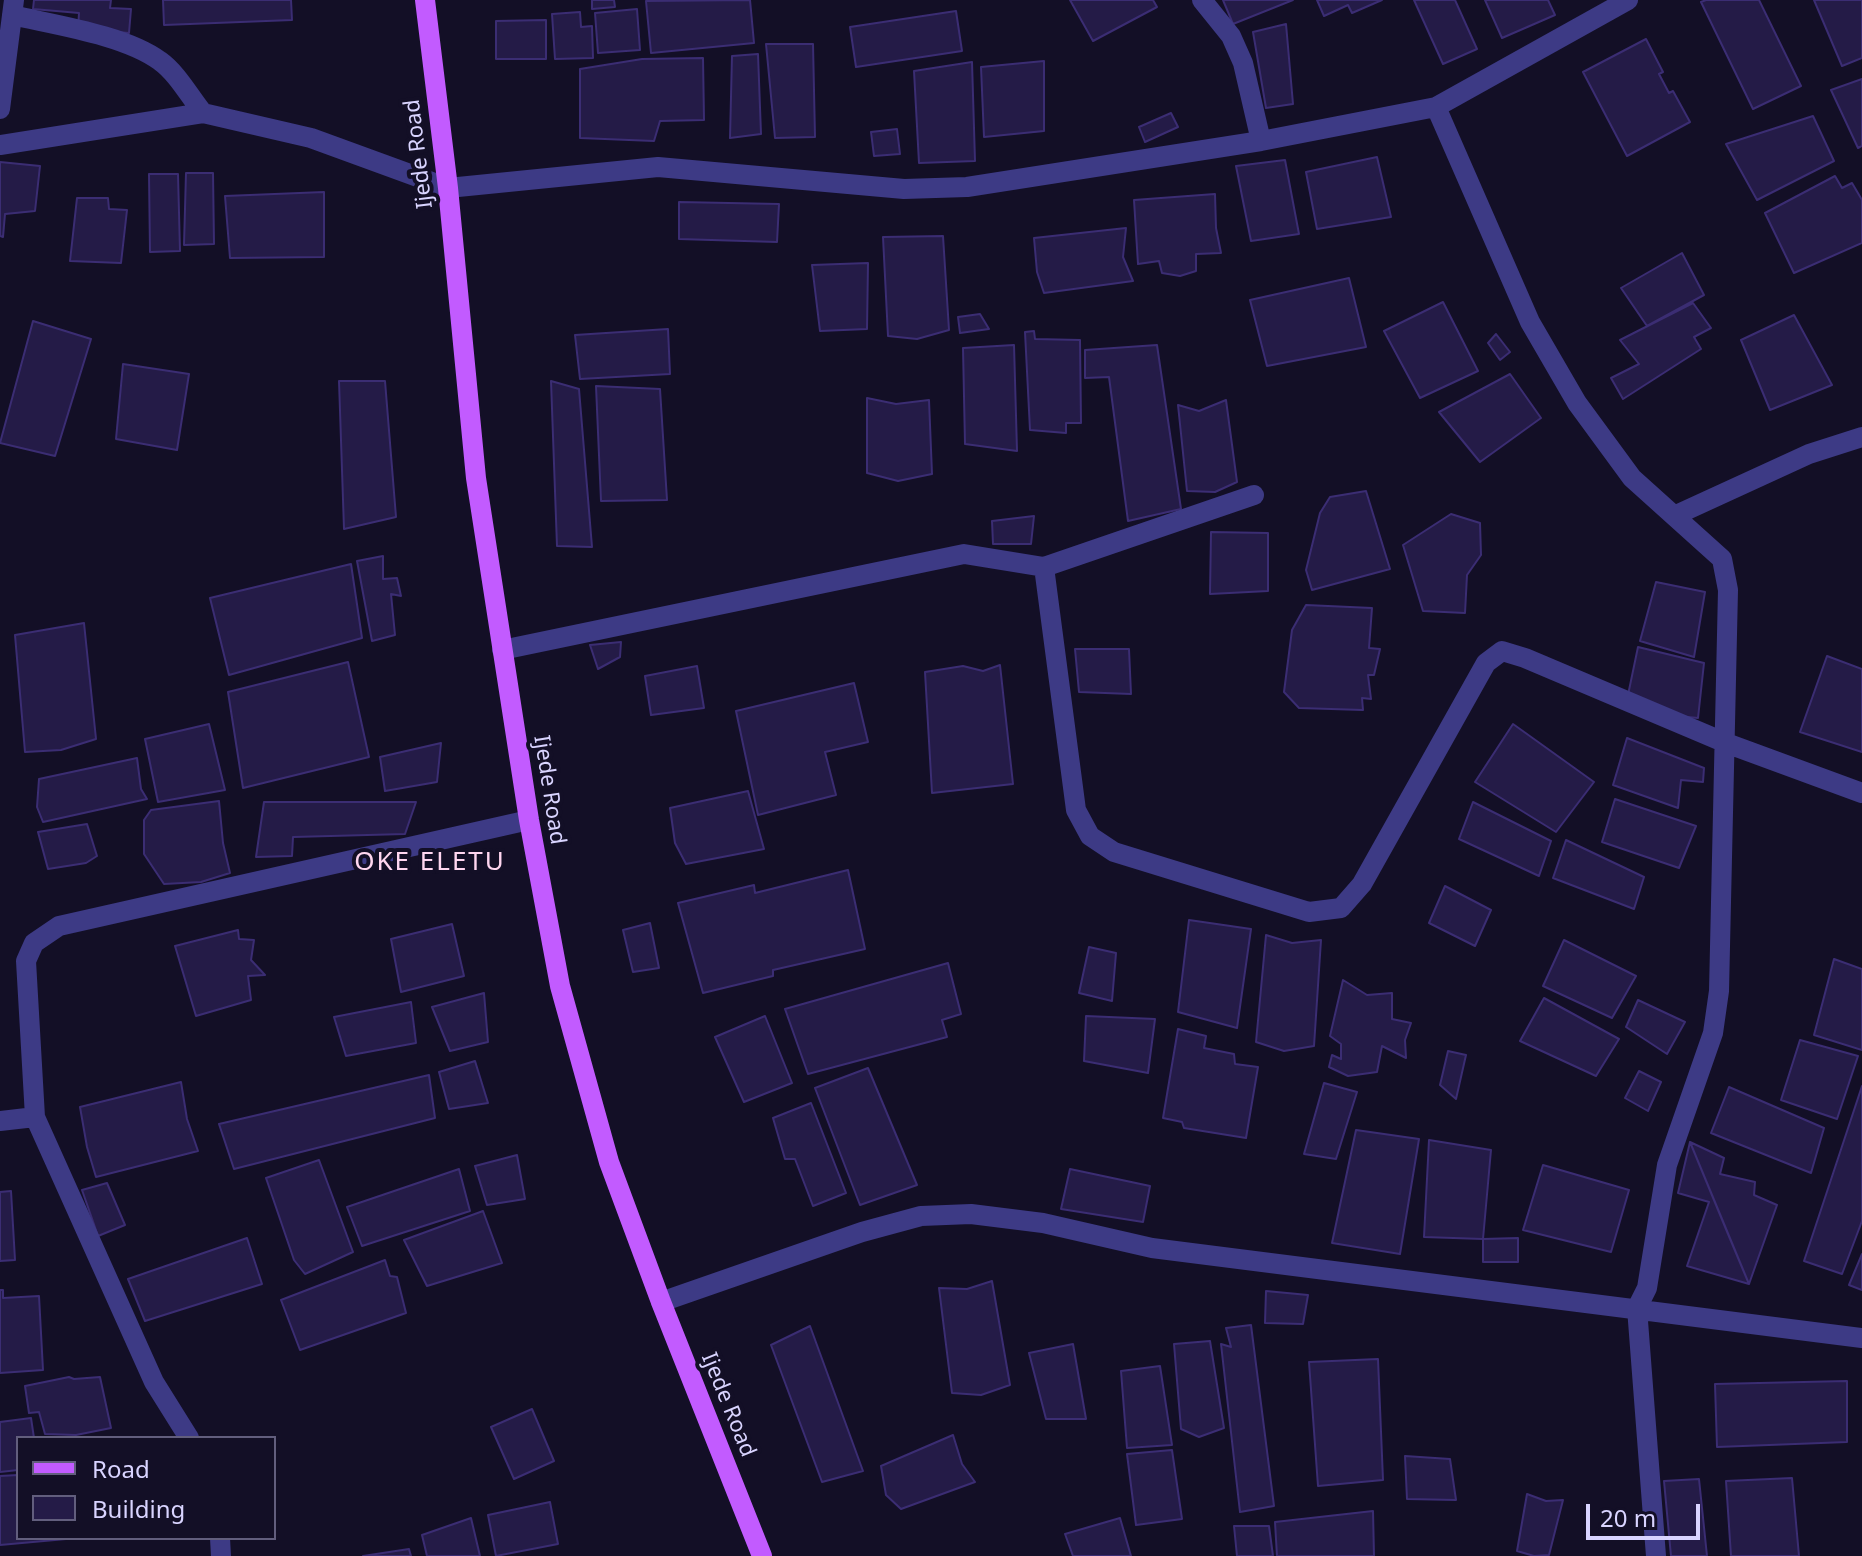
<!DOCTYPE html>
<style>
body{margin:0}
#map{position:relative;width:1862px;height:1556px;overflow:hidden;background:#130f26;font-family:"Noto Sans",sans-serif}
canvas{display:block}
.legend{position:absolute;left:16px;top:1436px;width:260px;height:104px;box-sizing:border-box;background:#130f26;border:2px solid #625e7d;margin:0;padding:10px 14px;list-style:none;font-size:24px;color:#d9d4ff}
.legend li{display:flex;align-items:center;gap:16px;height:40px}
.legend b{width:40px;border:2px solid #625e7d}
.scale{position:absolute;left:1586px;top:1504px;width:114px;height:36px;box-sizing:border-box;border:4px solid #d9d4ff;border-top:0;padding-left:10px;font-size:24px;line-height:28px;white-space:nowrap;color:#d9d4ff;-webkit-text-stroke:6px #130f26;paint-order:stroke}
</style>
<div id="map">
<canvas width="1862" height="1556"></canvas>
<ul class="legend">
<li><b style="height:10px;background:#c25bff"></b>Road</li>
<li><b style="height:22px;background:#241b47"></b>Building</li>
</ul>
<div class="scale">20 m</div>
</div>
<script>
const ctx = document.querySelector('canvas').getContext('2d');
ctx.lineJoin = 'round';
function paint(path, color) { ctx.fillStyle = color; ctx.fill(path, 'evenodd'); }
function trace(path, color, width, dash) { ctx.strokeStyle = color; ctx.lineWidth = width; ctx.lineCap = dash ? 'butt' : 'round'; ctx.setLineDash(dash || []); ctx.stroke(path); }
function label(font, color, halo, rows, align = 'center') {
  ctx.font = font + ' "Noto Sans",sans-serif'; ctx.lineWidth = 8; ctx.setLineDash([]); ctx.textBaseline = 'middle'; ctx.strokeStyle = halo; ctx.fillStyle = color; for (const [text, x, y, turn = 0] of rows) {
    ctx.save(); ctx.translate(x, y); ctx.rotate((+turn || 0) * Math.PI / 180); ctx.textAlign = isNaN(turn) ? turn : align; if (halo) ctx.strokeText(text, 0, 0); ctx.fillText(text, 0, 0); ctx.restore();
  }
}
const building = new Path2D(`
 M34,0H111L110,8L131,9L129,33L78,29L79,13L33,9Z
 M163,0H291L292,20L164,25Z
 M592,0H614L615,7L592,9Z
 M750,0L754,43L651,53L646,1Z
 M1070,0H1153L1157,7L1093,41Z
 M1223,0H1293L1233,24Z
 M1317,0H1382L1352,13L1348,5L1324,16Z
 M1414,0H1455L1477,49L1443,64Z
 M1485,0H1548L1555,15L1502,38Z
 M1706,0H1759L1801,86L1753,109L1701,2Z
 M1814,0H1862V58L1842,66Z
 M637,9L640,50L598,53L595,13Z
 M956,11L962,51L856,67L850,27Z
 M580,12L581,27L592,26L593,58L555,59L552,14Z
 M546,20V59H496V21Z
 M1286,24L1293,104L1266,108L1253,32Z
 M1646,39L1663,72L1659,74L1669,93L1673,91L1690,122L1627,156L1583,72Z
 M766,44H813L815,137L775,138Z
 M758,54L761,134L730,138L732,56Z
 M703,58L704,120L660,121L654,141L580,138V69L642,59Z
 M1044,61V131L984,137L981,67Z
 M972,62L975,161L919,163L914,71Z
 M1862,79V146L1858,148L1831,90Z
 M1171,113L1178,127L1145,142L1139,127Z
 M1813,116L1834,161L1757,200L1726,144Z
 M897,129L900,154L874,156L871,132Z
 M1377,157L1391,217L1317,229L1306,172Z
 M1285,160L1299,234L1251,241L1236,166Z
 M0,162L40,166L35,211L5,214L3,237L0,236Z
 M186,173H213L214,244L184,245Z
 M149,174H178L180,251L150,252Z
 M1835,176L1842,188L1852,183L1862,200V243L1794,273L1765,213Z
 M324,192V257L230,258L225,196Z
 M1215,194L1216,228L1221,253L1196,254V271L1180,276L1162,273L1159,261L1138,264L1134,200Z
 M77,198H108L109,209L127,210L121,263L70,261Z
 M679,202L779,204L777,242L679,239Z
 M1126,228L1123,257L1133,281L1044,293L1037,272L1034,238Z
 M943,236L949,330L917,339L888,336L883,237Z
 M1682,253L1704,295L1647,326L1621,288Z
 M868,263L867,329L820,331L812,265Z
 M1349,278L1366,347L1267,366L1250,300Z
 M1443,302L1478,371L1420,398L1384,331Z
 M1693,303L1711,328L1694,337L1701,349L1623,399L1611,378L1639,364L1620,340Z
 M980,314L989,329L960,333L958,317Z
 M1794,315L1832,385L1770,410L1741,340Z
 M33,321L91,339L55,456L0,443Z
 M668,329L670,374L580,379L575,335Z
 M1034,331L1035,339L1080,340L1081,423H1066V433L1030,430L1025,332Z
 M1496,334L1510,352L1500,360L1488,343Z
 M1014,345L1017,451L965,444L963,348Z
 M1157,345L1181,509L1128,521L1109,377L1085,378V350Z
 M123,364L189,374L177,450L116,439Z
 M1510,374L1541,418L1480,462L1439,412Z
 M339,381H385L396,517L344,529Z
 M551,381L579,389L592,547L557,546Z
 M596,386L660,389L667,500L601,501Z
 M867,398L896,404L929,400L932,474L898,481L867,473Z
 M1226,400L1237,482L1215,492L1187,491L1178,405L1199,411Z
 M1366,491L1390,569L1312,590L1306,570L1320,513L1330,497Z
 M1451,514L1480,523L1481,555L1467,575L1465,613L1423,611L1403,545Z
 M1034,516L1031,544H993L992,521Z
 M1211,532L1268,533V591L1210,594Z
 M383,556V579L397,578L401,596L391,594L395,635L372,641L357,561Z
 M351,564L362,638L229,675L210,598Z
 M1656,582L1705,592L1694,657L1640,641Z
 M1306,605L1372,608L1369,648L1380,649L1374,675H1368L1371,699L1362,698L1363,710L1299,708L1284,692L1292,630Z
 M84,623L96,739L61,750L25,752L15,635Z
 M621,642L620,657L598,669L590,645Z
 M1638,647L1704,663L1698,718L1678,716L1628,695Z
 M1075,649H1129L1131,694L1079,692Z
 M1827,656L1862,669V752L1800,732Z
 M348,662L369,757L243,788L228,692Z
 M1000,665L1013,784L932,793L925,672L963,666L983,671Z
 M697,666L704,708L651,715L645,676Z
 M854,683L868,742L825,752L836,795L758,815L736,711Z
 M209,724L225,790L158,802L145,739Z
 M1513,724L1594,782L1556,832L1475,782Z
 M1627,738L1704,768L1703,782L1681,780L1678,808L1613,785Z
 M441,743L437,782L385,791L380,757Z
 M137,758L141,789L147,799L43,822L37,807L39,779Z
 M748,791L764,849L686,864L675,843L670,808Z
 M1615,799L1696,826L1679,868L1602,842Z
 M219,801L223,843L230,873L201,882L164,884L144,854V820L151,810Z
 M264,802H416L405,834L293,837L292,856L256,857Z
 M1473,802L1551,841L1539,876L1459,839Z
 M87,824L97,856L86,863L48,869L38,832Z
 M1566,840L1644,877L1634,909L1553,878Z
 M848,870L865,949L773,970V976L703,993L678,903L754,885L755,893Z
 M1445,886L1491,910L1475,946L1429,923Z
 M1189,920L1251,929L1237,1028L1178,1012Z
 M650,923L659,968L633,972L623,930Z
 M452,924L464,976L401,992L391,939Z
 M238,930L239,939L254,940L251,960L265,975L248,976L251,1000L196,1016L175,946Z
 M1266,935L1292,943L1321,940L1314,1046L1284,1051L1256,1042Z
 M1564,940L1636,976L1612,1018L1543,986Z
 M1089,947L1116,953L1112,1001L1079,993Z
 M1834,959L1862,969V1050L1814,1035Z
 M948,963L961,1014L942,1020L947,1037L808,1074L785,1009Z
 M1343,980L1367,995L1392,993V1019L1411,1023L1405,1040L1406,1058L1382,1046L1377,1072L1348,1076L1329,1067L1332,1055L1341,1059V1044L1330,1036Z
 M484,993L488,1042L450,1051L432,1007Z
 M1544,998L1619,1039L1596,1076L1520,1041Z
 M1638,1000L1685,1022L1667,1054L1626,1027Z
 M411,1002L416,1043L346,1056L334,1017Z
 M765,1016L792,1083L744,1102L715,1037Z
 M1086,1016L1155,1019L1148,1073L1084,1061Z
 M1178,1029L1206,1036L1204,1048L1234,1054L1235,1064L1258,1067L1246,1138L1184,1128L1182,1122L1163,1118Z
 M1800,1040L1858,1056L1837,1119L1781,1100Z
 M1448,1051L1466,1055L1456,1099L1440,1085Z
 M475,1061L488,1103L449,1109L439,1072Z
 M868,1068L917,1185L860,1205L815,1088Z
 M1639,1071L1661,1082L1648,1111L1625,1098Z
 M429,1075L435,1118L234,1169L219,1124Z
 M181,1082L187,1119L198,1151L96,1177L87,1147L80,1107Z
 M1324,1083L1357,1092L1336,1159L1304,1154Z
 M1862,1086V1221L1842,1274L1804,1261Z
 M1729,1087L1824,1128L1811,1173L1711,1133Z
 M811,1103L846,1193L813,1206L795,1159H785L773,1118Z
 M1356,1130L1419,1139L1400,1254L1332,1243Z
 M1429,1140L1491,1150L1483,1239L1424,1237Z
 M1690,1142L1728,1234L1749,1284L1687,1266L1709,1202L1678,1193Z
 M1690,1142L1724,1158L1720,1174L1755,1182L1754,1195L1777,1205L1749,1284Z
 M517,1155L525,1199L487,1205L475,1166Z
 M319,1160L353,1252L305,1274L294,1260L266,1178Z
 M1543,1165L1629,1190L1611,1252L1523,1230Z
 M459,1169L470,1211L362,1246L347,1207Z
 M1070,1169L1150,1186L1143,1222L1061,1209Z
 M107,1183L125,1225L98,1236L82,1190Z
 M11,1191L15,1260L0,1261V1192Z
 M483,1211L502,1263L427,1286L404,1240Z
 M247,1238L262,1284L145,1321L128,1279Z
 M1518,1238V1262H1483V1239Z
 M1862,1254V1290L1849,1285Z
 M385,1260L390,1276L397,1277L406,1313L300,1350L281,1300Z
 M992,1281L1010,1385L981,1395L952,1393L939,1288L967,1289Z
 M0,1290H3V1298L39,1296L43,1370L0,1373Z
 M1266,1291L1308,1295L1303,1324L1265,1323Z
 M1251,1325L1274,1506L1240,1512L1221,1344L1231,1347L1226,1328Z
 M810,1326L863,1471L822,1482L771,1345Z
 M1210,1341L1224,1428L1199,1437L1181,1429L1174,1344Z
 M1073,1344L1086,1419H1046L1029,1353Z
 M1378,1359L1383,1480L1318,1486L1309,1362Z
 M1160,1366L1172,1445L1127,1448L1121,1371Z
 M69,1377L74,1379L100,1377L111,1428L76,1435L45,1434L39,1412L29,1413L25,1386Z
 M1847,1381V1442L1717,1447L1715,1384Z
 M532,1409L554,1461L514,1479L491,1427Z
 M31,1418L34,1438H18V1470L0,1472V1422Z
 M953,1435L962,1464L975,1482L901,1509L886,1495L881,1466Z
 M1172,1450L1182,1519L1136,1525L1127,1454Z
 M1405,1456L1450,1459L1456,1500L1407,1499Z
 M18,1475V1538H77L0,1545V1476Z
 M1792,1478L1799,1556H1731L1726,1481Z
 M1699,1479L1707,1556H1671L1664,1481Z
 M1527,1494L1546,1501L1563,1500L1549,1555L1534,1556L1517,1551Z
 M550,1502L558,1544L496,1556L488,1515Z
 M1373,1511L1374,1556H1277L1275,1522Z
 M471,1518L480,1556H427L422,1535Z
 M1120,1518L1131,1556H1073L1065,1534Z
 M1234,1526H1269L1273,1556H1237Z
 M409,1549L411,1556H363Z`);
paint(building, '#241b47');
trace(building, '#3b2d73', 2);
trace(new Path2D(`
 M1202,0L1231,36L1243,63L1261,141
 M12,15C55,25 125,35 160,61C177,73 190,97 203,113
 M1436,107L1530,322L1577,403L1632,478L1722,559L1728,590L1719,991L1713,1033L1667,1165L1647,1288L1637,1308L1656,1556
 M0,109L14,0
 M0,145L203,113L311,138L448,188L658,167L904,189L967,187L1261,141L1436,107L1628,0
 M1676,515L1809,454L1862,437
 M1044,567L1076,810L1090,836L1114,852L1309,912L1341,908L1362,884L1486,663L1502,651L1525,658L1726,743L1862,793
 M502,650L964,554L1044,567L1254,495
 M0,1121L35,1117
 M661,1302L862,1232L921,1216L971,1214L1043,1223L1152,1248L1862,1338
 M189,1438L154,1382L35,1117L26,961L34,943L59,926L529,820
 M220,1538L221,1556`), '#3d3a85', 20);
trace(new Path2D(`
 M425,0L448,188L476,478L529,820L560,986L609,1162L661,1302L762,1556`), '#c25bff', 20);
label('22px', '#d9d4ff', '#130f26', [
 ["Ijede Road",419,154,-97],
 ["Ijede Road",549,790,81],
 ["Ijede Road",728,1405,68]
]);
ctx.letterSpacing = '2px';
label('26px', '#ffd6f0', '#130f26', [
 ["OKE ELETU",430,863]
]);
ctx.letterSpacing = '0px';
</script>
